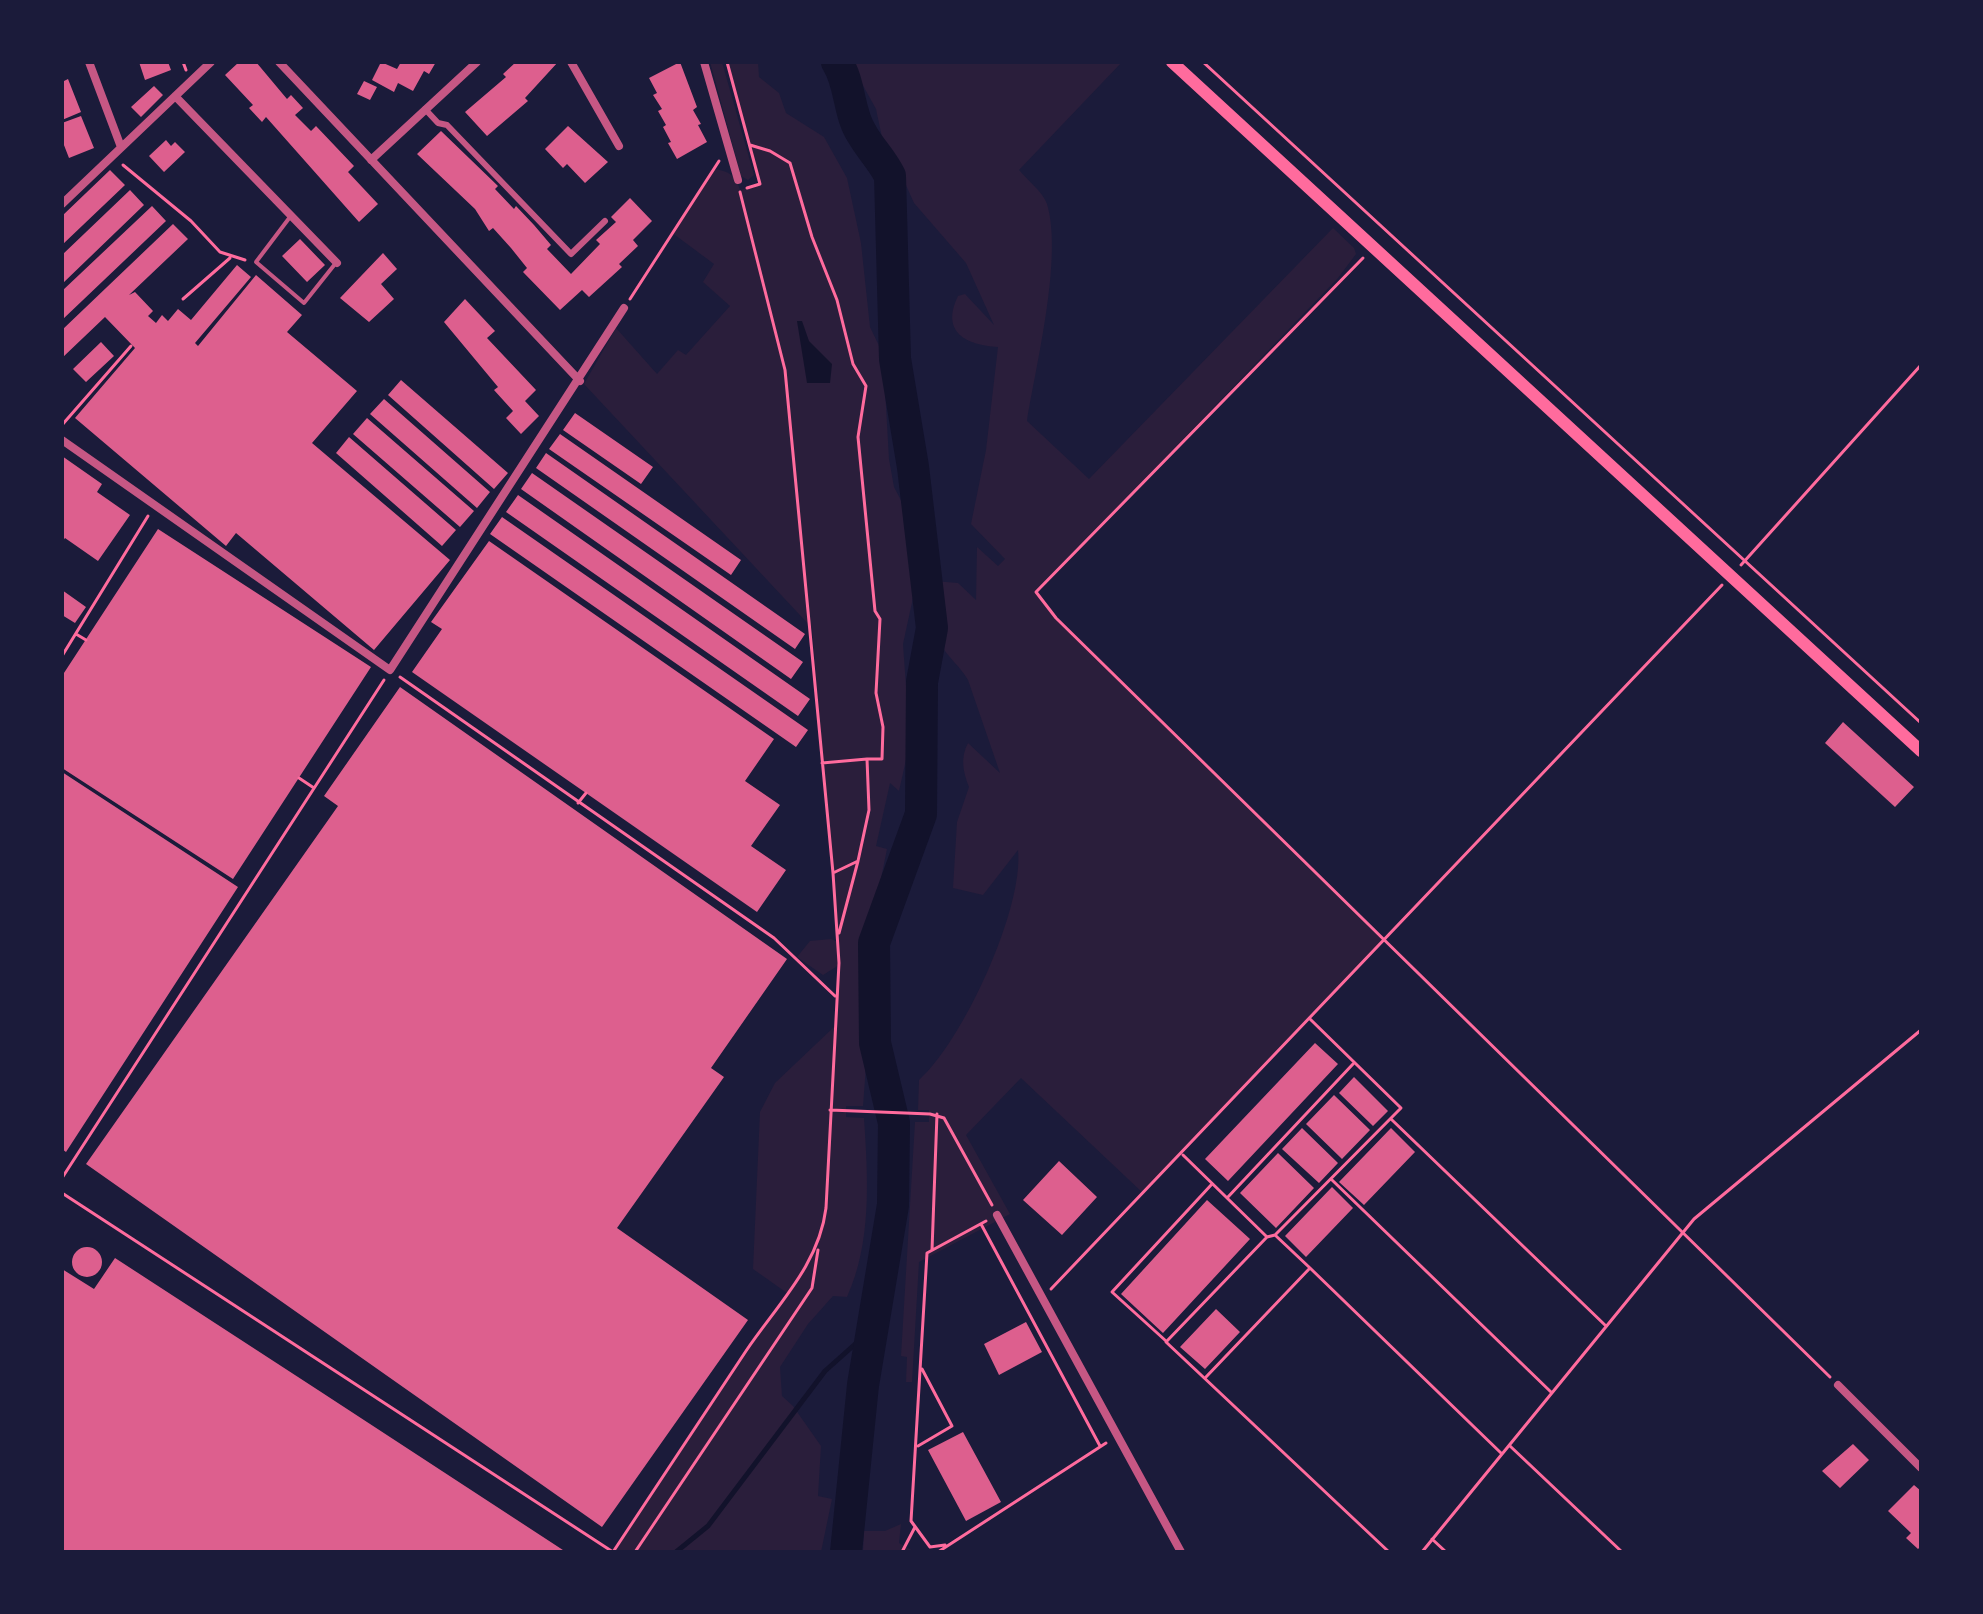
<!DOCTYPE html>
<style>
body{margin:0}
#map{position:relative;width:1983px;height:1614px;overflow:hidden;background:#1b1b3a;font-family:"Roboto Condensed",sans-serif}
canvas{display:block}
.frame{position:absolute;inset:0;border:64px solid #1b1b3a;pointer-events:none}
</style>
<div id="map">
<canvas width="1983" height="1614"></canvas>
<div class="frame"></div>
</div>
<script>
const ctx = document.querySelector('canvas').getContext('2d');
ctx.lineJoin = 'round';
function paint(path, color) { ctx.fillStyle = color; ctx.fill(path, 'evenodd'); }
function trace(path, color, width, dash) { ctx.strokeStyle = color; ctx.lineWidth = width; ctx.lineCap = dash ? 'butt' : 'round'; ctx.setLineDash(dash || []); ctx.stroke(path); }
paint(new Path2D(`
 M710,62H722L754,175L748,180L741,176Z
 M727,62H758L759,77L779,93L786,113L824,137L847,178L861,243L870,327L883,354L889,459L894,487L906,510L916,584L903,644L910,742L899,791L890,783L876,846L887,849L864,962L867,1052L863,1106H846V1117L864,1118C868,1178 872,1242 847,1297L833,1296L808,1324L780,1367L782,1396L793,1406L821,1446L818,1496L832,1499L821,1552H613L787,1293L753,1269L760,1112L775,1083L835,1026L839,965L823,975L797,957L810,941L831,939L838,942L812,628L584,384L616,328L657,374L678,350L686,355L730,306L703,282L714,264L671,232L714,169C728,171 736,175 740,190L760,184Z
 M850,62H1122L1019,170C1027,180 1043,192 1047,204C1063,257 1036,365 1027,421L1089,479L1333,228L1354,248L1356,254L1338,278L1036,592L1056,618L1385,939L1144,1194L1021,1078L966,1135L1010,1214L919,1262L912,1382H906L907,1357L901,1356L915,1122H929V1110H918L919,1080C963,1041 1024,908 1018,850L983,895L953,888L957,822L969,787C963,772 960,758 968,743L1000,773L968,680C960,666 948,658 940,643L944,632L934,581L958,583L976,600L977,547L998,566L1005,559L971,524L986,450L998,347C967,345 940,333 958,296L965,294L994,325L966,263L914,203L890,150L883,142L876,109Z
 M901,1524L899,1543L915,1552H863L864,1531H885Z`), '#2a1e3b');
paint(new Path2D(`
 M797,321H802L809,341L832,364L830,383H807Z`), '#12122b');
trace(new Path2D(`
 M676,1552L708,1526L825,1371L871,1330`), '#12122b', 5);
trace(new Path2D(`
 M837,62C851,84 848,113 862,134C871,150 881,158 890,176L895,359L913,467L932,628L922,682L921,814L874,943L875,1043L894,1123L893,1205L863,1385L846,1552`), '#12122b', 32);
paint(new Path2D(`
 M139,62H168L171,70L145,80Z
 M239,62H256L287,99L291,95L303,108L295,115L311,131L316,126L354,166L348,172L378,204L359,222L266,117L262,122L249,108L253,105L225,75Z
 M381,62L397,69L401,62H436L429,74L424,71L413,91L398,83L394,92L372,80Z
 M516,62H558L525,98L528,101L487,136L465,112L506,77L503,74Z
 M680,62L697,107L693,110L701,124L698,125L707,142L677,159L668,143L671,142L663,127L666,125L658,111L662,109L653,95L657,93L649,78Z
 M68,79L81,112L62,120V82Z
 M364,81L377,87L370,100L357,94Z
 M154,86L163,95L141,117L131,107Z
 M81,116L94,148L69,158L62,140V123Z
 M568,126L608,162L585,183L567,164L563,168L545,149Z
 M441,131L498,186L495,189L514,209L516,206L534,225L551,245L547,249L571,274L600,244L596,240L616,222L611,217L630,198L652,221L633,240L638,246L619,264L622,267L589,297L582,290L560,310L523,272L527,268L511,248L493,228L489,231L475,209L417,154Z
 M166,140L171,146L175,142L185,152L164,172L149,156Z
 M110,170L125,185L62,245V216Z
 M130,190L144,205L62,284V255Z
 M152,206L166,221L62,320V291Z
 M173,224L188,239L129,295L135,292L153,311L148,316L156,323L162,315L168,321L178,309L191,320L237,265L251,277L195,343L198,346L256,275L302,315L287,332L357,391L312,443L450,560L374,650L236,533L226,546L75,418L135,348L105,317L62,358V330Z
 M300,239L325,265L307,282L282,256Z
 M383,253L397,269L381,284L394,299L369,322L340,298Z
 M465,299L495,331L487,338L536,390L525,401L539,416L521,434L506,418L513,411L494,390L498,387L444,322Z
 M101,342L114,356L86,382L73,369Z
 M401,380L508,473L494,489L388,395Z
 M384,399L490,492L477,508L370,414Z
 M575,413L653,467L641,484L563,430Z
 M367,418L474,511L460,527L353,434Z
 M560,434L741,560L731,575L549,449Z
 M349,437L456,530L442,546L336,453Z
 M546,453L805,634L795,649L536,468Z
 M62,456L102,484L97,492L130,515L98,561L65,538L62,542Z
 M532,473L803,662L791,679L521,489Z
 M518,495L810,699L798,716L506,512Z
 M502,517L808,730L796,747L490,534Z
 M158,529L371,667L233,879L62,768V676Z
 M489,541L774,739L745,781L780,805L751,846L786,870L757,912L412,672L442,629L431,622Z
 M62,590L86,607L75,623L62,615Z
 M400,687L787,959L711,1068L724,1077L617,1228L748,1320L602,1527L86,1164L338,806L324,796Z
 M1843,722L1914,787L1895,807L1825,743Z
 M62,772L238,887L66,1152L62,1149Z
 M1315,1043L1338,1064L1228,1181L1205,1159Z
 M1354,1077L1388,1111L1373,1126L1339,1093Z
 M1334,1095L1370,1130L1342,1159L1306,1124Z
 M1302,1128L1338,1163L1319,1183L1282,1149Z
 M1391,1128L1415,1152L1364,1205L1339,1182Z
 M1278,1153L1314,1188L1276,1228L1240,1193Z
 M1059,1161L1097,1197L1062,1235L1023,1200Z
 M1332,1187L1353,1208L1306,1257L1285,1236Z
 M1207,1200L1250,1239L1163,1333L1121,1294Z
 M72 1262a15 15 0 1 1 30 0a15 15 0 1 1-30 0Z
 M115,1258L318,1390L566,1552H62V1269L94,1289Z
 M1216,1309L1240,1332L1205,1369L1180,1347Z
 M1026,1322L1042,1352L999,1375L984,1344Z
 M963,1432L1001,1502L966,1521L928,1450Z
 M1853,1444L1869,1460L1840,1488L1822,1471Z
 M1914,1485L1921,1491V1546L1918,1549L1906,1538L1911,1533L1888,1511Z`), '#dd5f8e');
trace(new Path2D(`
 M183,62L186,70
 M727,62L760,184L747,188
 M1203,62L1921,723
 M750,145L770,151L790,163L812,237L837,300L853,364L866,386L858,437L875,611L880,619L876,693L883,727L882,759H867
 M123,165L191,221L220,252L245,260
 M1363,258L1036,592L1056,618L1830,1377
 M183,299L230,258
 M630,299L719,161
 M62,425L131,346
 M1741,565L1921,365
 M76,634L86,640
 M62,656L148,516
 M400,677L774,938L835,996
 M822,763L867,759L869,810L858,861L833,873
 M299,778L314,788
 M578,803L586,793
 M839,933L858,861
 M830,1110L930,1114L944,1118L992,1205
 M1391,1119L1606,1326
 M1183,1155L1267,1237L1166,1342L1389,1552
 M62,1178L384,680
 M1331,1179L1552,1393
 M62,1193L613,1552
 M1227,1198L1353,1064
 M981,1224L1100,1446
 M1275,1235L1401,1108L1310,1019
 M932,1250L937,1114
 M1310,1268L1502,1454
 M1051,1289L1722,585
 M1166,1341L1112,1292L1212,1184
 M1206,1377L1310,1268L1275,1235L1267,1237
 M918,1446L952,1426L922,1369
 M1510,1446L1622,1552
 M1432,1539L1446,1552
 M945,1545L930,1547L911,1521L927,1253L986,1221
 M613,1552C657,1485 702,1418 746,1351C777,1305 819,1265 826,1208L839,963L833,873L785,370L740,192
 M635,1552L812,1288L818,1250
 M902,1552L915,1527
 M938,1552L1106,1443
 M1422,1552L1694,1219L1921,1030`), '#ff6b9d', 3);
trace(new Path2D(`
 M290,217L256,262L304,303L335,264`), '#c65784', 4);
trace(new Path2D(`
 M425,109L438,123L447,125L571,254L605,221`), '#c65784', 6);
trace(new Path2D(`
 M89,62L121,147
 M279,62L580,381
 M571,62L619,146
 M704,62L738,180
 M175,96L337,263
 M371,160L477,62
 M62,204L211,62
 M62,440L390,670L624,308
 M997,1215L1181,1552
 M1838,1385L1921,1468`), '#c65784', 8);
trace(new Path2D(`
 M1172,62L1921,751`), '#ff6b9d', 12);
</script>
